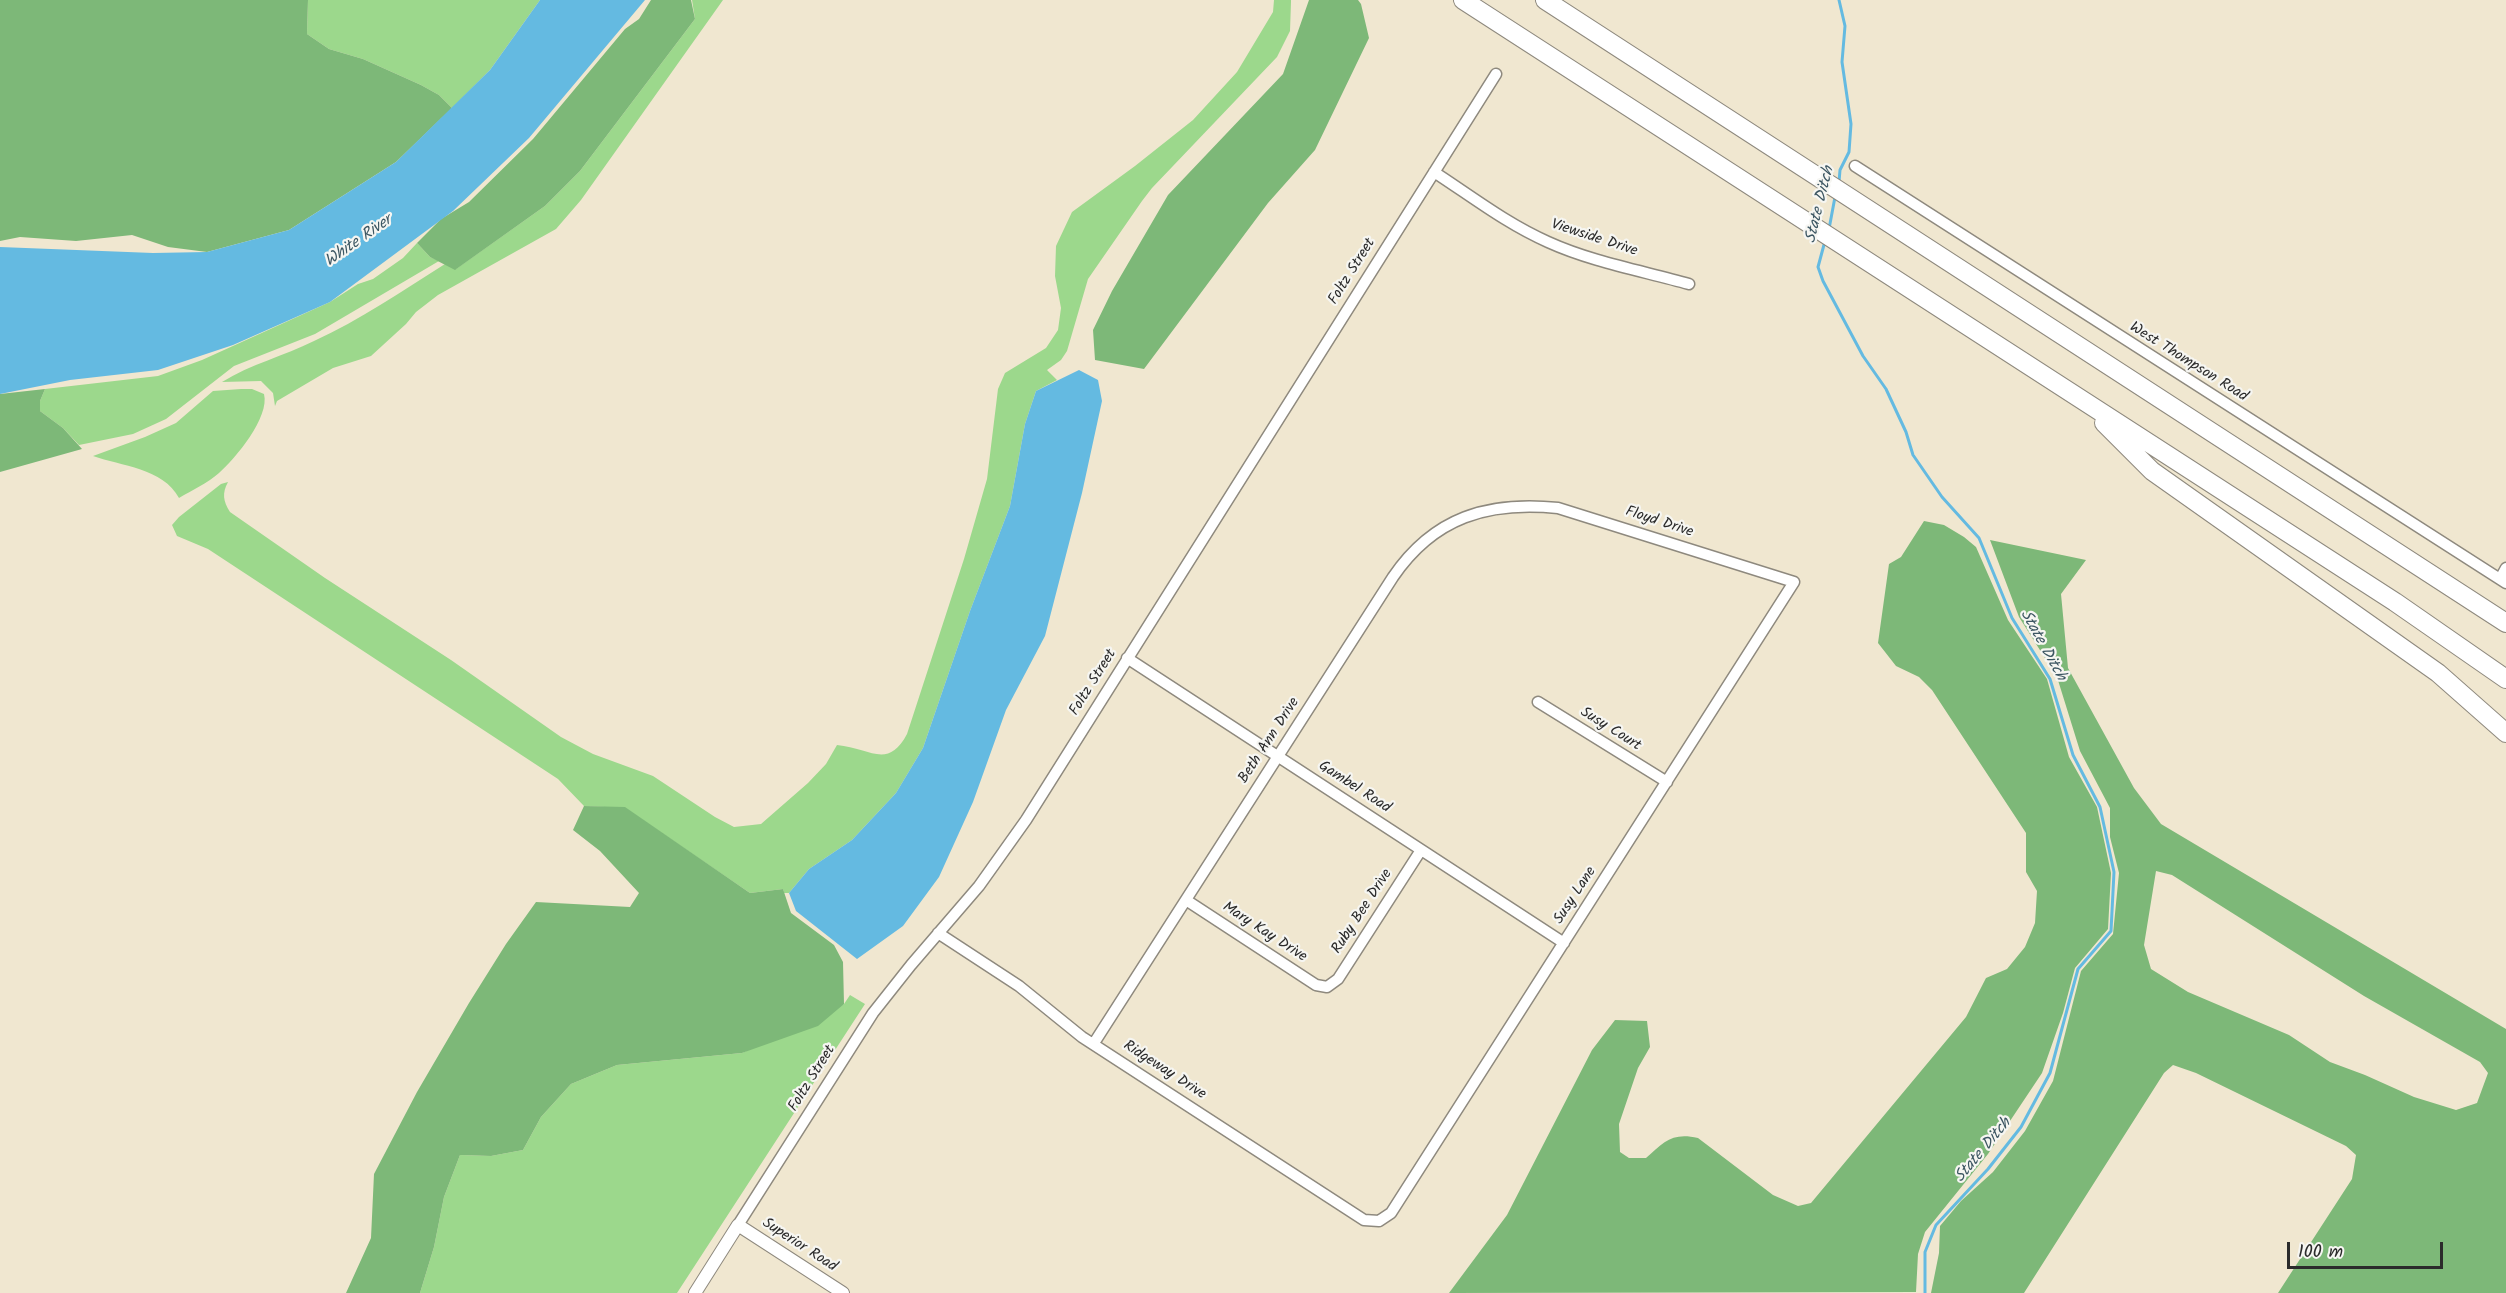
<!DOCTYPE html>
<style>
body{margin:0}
#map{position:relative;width:2506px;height:1293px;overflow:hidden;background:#f0e7d0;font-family:Kalam,sans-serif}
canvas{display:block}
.scale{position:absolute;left:2287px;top:1242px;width:156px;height:27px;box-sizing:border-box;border:3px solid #2b2b2b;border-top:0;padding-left:8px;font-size:18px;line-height:21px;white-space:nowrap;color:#2b2b2b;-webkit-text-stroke:4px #f6f6f2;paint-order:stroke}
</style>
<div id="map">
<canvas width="2506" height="1293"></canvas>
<div class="scale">100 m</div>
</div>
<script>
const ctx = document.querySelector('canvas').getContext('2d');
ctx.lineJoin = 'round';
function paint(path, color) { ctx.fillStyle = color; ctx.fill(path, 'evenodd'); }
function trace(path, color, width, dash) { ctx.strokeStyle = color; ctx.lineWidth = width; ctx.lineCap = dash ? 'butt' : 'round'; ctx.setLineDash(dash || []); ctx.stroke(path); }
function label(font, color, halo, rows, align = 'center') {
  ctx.font = font + ' Kalam,sans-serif'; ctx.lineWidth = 4.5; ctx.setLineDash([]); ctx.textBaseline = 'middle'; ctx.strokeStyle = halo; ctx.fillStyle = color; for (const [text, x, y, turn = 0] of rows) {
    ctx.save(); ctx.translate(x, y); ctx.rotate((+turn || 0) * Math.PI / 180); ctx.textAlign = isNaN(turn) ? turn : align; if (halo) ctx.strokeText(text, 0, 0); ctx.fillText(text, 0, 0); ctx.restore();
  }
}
paint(new Path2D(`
 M308,0H540L490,70L452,108L439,95L421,85L363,59L329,49L307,34Z
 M692,0H723L581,200L556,229L438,295L416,312L406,324L371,356L333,368L277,401L275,406L273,393L261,381L222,382C251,364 284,356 314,341C360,320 402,291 445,264L456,269L545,206L580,171L695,19Z
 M1274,0H1291V2L1290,31L1277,57L1152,188L1142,201L1088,279L1067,351L1061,360L1047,370L1057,380L1036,391L1025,424L1010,506L970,611L923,748L896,793L852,840L809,869L789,893H784L783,889L750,893L625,808L584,806L558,779L208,549L177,536L172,525L179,517L221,484L228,482C222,493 223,501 230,512L325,578L451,660L561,737L593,754L653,776L715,817L734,827L761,824L808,783L826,764L837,745C870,748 888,770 907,734L964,559L987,479L998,389L1005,373L1046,348L1058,330L1061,308L1055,276L1056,246L1072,212L1135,166L1193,120L1237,72L1273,12Z
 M417,243L430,257L439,261L315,334L234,366L166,419L133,434L79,445L63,428L40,411V401L45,389L158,376L202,360L330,302L358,284L373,279L403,258Z
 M241,389H252L264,394C270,417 235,459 219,473C208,483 192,490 179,498C163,468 121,466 93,456L145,437L176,423L213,391Z
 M850,995L865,1004L677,1293H420L434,1247L444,1197L460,1155L491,1156L523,1150L541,1117L571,1084L617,1065L742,1053L844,1004Z`), '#9cd88c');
paint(new Path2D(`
 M0,0H308L307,34L329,49L363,59L421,85L439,95L452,108L396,162L289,230L207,252L168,247L132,235L76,241L20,237L0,241Z
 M651,0H691L695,19L580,171L545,206L455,270L430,257L417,243L441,219L469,202L533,139L625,29L639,19Z
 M1309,0H1358L1361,4L1369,38L1315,150L1268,203L1144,369L1095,360L1093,330L1112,291L1168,195L1283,74Z
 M45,389L40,401V411L63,428L82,449L0,472V394Z
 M1924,521L1944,525L1964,537L1976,547L2008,620L2047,679L2069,757L2097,807L2111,873L2108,929L2075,968L2063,1013L2042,1073L1988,1154L1925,1232L1918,1254L1916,1292L1449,1293L1507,1215L1592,1050L1615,1020L1647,1021L1650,1047L1638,1068L1619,1124L1620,1152L1629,1158H1646C1664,1142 1672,1132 1698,1138L1773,1195L1798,1206L1811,1203L1966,1017L1986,978L2007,969L2025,947L2035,923L2037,891L2026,872V833L1932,690L1919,677L1896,666L1878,643L1889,564L1901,557Z
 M1990,540L2086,560L2061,594L2068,668L2134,788L2161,824L2506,1029V1293H2278L2352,1179L2356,1155L2346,1146L2196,1073L2173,1065L2164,1073L2024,1293H1931L1939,1253L1940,1226L1961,1201L1993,1172L2025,1131L2053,1081L2081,971L2113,934L2119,873L2110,837V808L2080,751L2057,677L2019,617ZM2156,871L2172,875L2364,996L2480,1062L2488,1073L2477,1103L2456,1110L2414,1097L2365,1075L2330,1062L2289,1035L2188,992L2151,969L2144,945Z
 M584,806L625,807L750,893L783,889L791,913L834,945L843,962L844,1004L818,1026L742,1053L617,1065L571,1084L541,1117L523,1150L491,1156L460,1155L444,1197L434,1247L420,1293H346L371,1238L374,1174L417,1092L469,1003L506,944L536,902L630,907L639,893L600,851L573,830Z`), '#7db878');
paint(new Path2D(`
 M540,0H645L529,138L453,211L330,302L233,345L158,370L70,380L0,394V247L153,253L207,252L289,230L396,162L490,70Z
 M1079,370L1098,380L1102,401L1082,493L1045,636L1006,710L973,802L939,877L903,926L857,959L796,911L789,893L809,869L852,840L896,793L923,748L970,611L1010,506L1025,424L1036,391Z`), '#64bae1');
trace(new Path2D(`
 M1839,0L1845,26L1842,62L1851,124L1849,152L1840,170L1839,182
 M1829,229L1835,197
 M1825,241L1818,267L1823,281L1863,356L1886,389L1906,432L1913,455L1942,497L1979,538L2012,618L2050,679L2073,755L2100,807L2114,872L2111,931L2078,969L2050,1073L2021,1127L1988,1169L1936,1225L1925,1252V1293`), '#64bae1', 3);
const minor = new Path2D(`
 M1855,166L2506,583
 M1434,172C1471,196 1507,224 1548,242C1592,262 1643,271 1689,284
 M2500,579L2506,568
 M1127,658L1564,943
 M1538,702L1667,782
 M1186,900L1316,985L1327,987L1338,979L1421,850
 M938,933L1019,986L1082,1037L1364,1220L1379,1221L1391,1213L1794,582L1558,508C1488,501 1434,517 1393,577L1094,1043
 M738,1225L873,1013L911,965L979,886L1026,820L1496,74`);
const tertiary = new Path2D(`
 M695,1293L738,1225L843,1293`);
const motorway = new Path2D(`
 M1463,0L2395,602L2506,679
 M1545,0L2506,623
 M2104,423L2152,471L2438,673L2506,733`);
trace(minor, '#8e897e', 13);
trace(tertiary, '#8e897e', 14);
trace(motorway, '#8e897e', 20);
trace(minor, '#fff', 10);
trace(tertiary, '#fff', 12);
trace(motorway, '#fff', 18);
label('15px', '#2b2b2b', '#f6f6f2', [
 ["Viewside Drive",1594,239,18],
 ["Foltz Street",1353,272,-58],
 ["West Thompson Road",2188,363,32],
 ["Floyd Drive",1659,523,18],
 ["Foltz Street",1094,683,-58],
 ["Susy Court",1610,730,32],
 ["Beth Ann Drive",1270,741,-57],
 ["Gambel Road",1354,788,33],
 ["Susy Lane",1576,896,-57],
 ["Ruby Bee Drive",1363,912,-57],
 ["Mary Kay Drive",1264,933,33],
 ["Ridgeway Drive",1164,1071,33],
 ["Foltz Street",813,1079,-58],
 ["Superior Road",799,1246,33]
]);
label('italic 16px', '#3c5662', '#f6f6f2', [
 ["State Ditch",1821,205,-76],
 ["White River",359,242,-35],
 ["State Ditch",2042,646,61],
 ["State Ditch",1984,1151,-50]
]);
</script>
